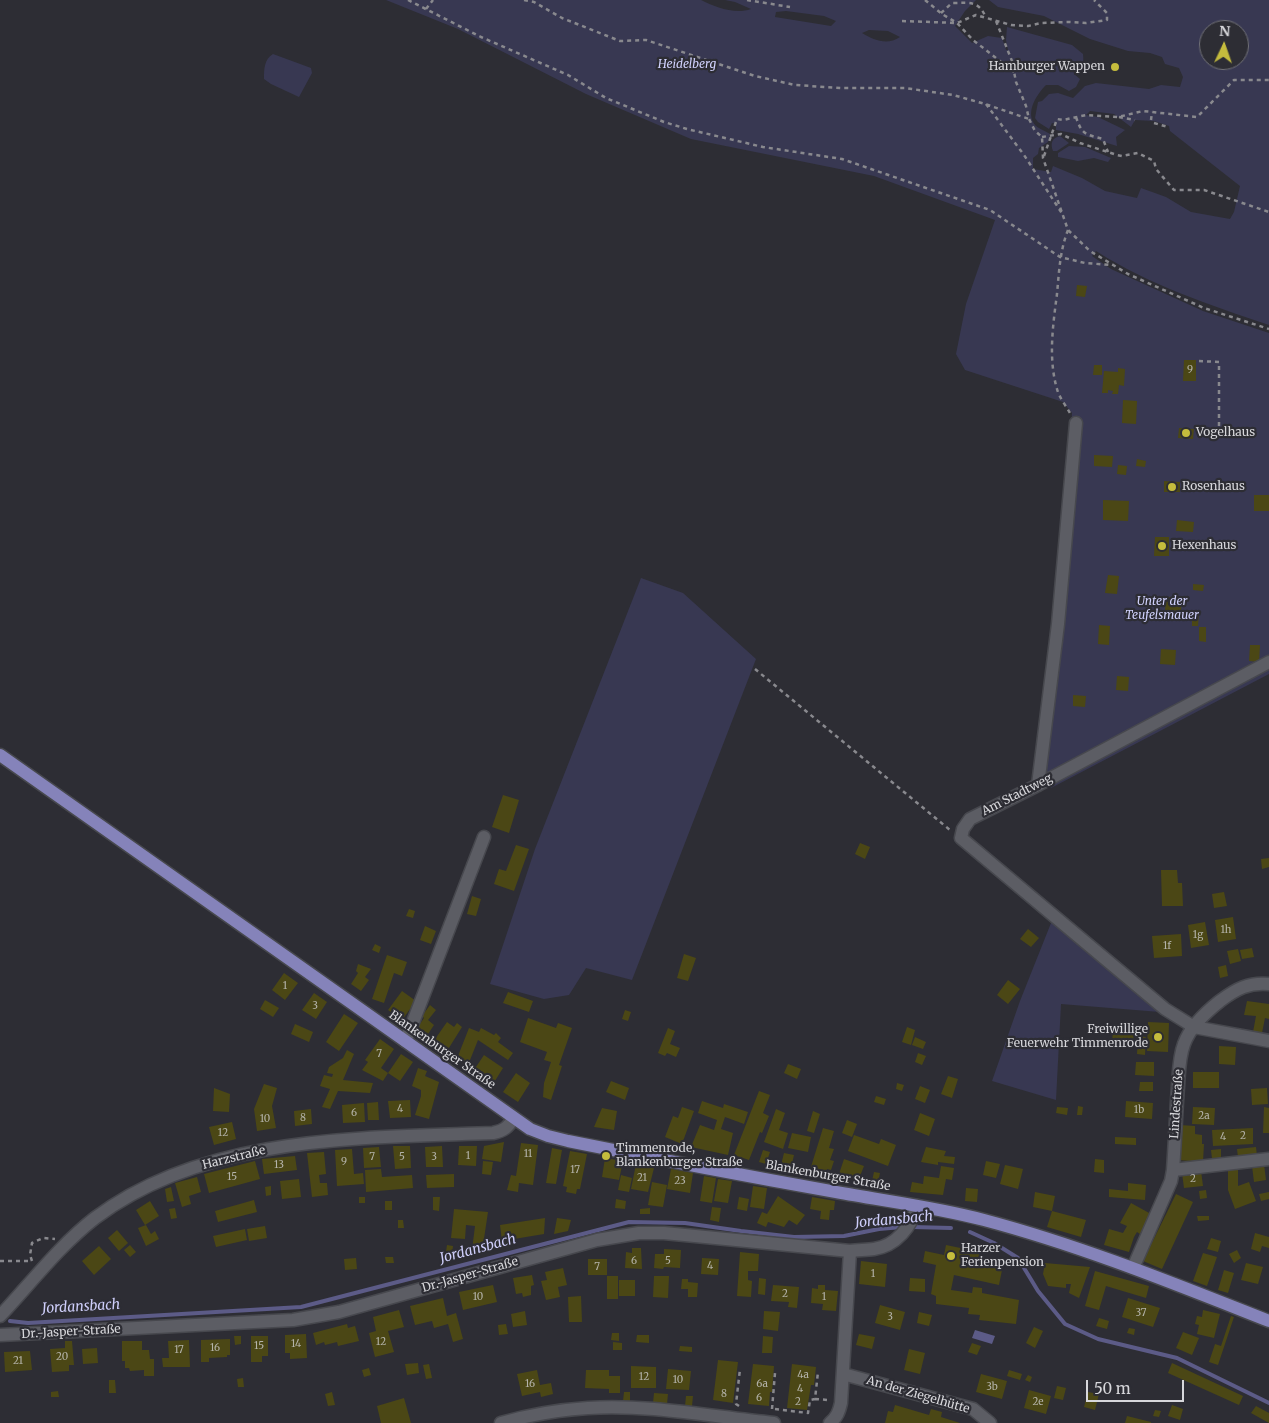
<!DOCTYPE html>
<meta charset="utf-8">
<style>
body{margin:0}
#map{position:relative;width:1269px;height:1423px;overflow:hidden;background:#2d2d34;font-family:Merriweather,serif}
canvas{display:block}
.north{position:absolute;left:1199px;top:20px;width:50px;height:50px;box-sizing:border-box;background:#2d2d34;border:1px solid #717177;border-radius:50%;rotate:3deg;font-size:14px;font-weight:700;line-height:20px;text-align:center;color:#d7d7db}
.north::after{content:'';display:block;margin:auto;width:18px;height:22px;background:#c5bc3d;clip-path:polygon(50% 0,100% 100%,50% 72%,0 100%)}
.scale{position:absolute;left:1086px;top:1380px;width:98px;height:22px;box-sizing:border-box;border:2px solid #d7d7db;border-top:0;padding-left:6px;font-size:15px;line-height:18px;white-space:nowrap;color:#d7d7db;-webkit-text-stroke:4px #2d2d34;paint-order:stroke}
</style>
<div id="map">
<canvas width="1269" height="1423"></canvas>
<div class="north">N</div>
<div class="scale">50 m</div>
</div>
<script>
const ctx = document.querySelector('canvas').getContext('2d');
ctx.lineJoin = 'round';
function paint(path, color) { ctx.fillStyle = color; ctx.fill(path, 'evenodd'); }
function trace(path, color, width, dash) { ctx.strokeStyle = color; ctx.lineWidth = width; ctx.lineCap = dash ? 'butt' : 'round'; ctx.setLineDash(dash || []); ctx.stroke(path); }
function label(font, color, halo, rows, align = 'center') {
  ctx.font = font + ' Merriweather,serif'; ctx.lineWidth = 4.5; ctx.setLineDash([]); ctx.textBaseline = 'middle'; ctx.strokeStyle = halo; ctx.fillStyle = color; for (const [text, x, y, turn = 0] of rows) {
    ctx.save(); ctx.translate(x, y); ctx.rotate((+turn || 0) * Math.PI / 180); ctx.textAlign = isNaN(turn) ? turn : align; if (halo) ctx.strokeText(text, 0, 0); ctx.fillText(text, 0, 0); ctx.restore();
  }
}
paint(new Path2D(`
 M386,0H701C715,7 735,15 751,9L735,2L725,0H976L965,11L955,26L972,43L988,36L1002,38L1006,50H1008L1006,40L1007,27L1072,45L1083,54C1084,64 1083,69 1074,74L1080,79L1076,87L1069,91L1058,85H1046C1037,94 1024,113 1036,126C1039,129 1046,131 1050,134L1048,142L1039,148L1038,154L1033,158V169L1051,172L1053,166L1082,178L1105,191L1137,198L1141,188L1166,197L1191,212L1230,219L1234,212L1240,186L1170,131L1169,126L1154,121L1135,120L1131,127L1114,114L1090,111L1086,115L1098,117L1125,130L1116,137L1117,146L1078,134L1056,130V124L1052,123L1049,129L1038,122L1035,118L1038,102L1042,101L1049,94L1058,93L1073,98L1085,86L1096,83L1149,89L1161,85L1180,87L1183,77L1179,68L1165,64L1162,57L1150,53L1128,51L1090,39L1044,16L998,7L989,0H1269V325C1210,305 1149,285 1096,251L1092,256L1111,269L1203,311L1269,333V674L1051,788L1037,776L1070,453L1072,413L1063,402L965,370L956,354L966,304L995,220L874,176L691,139L586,94L458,29ZM786,11L824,16L836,21L831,26L775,17L776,12ZM869,30L888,31L900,37C887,46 874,40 862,33ZM1209,30H1239V60H1209Z
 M273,54L311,68L312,73L299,97L271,84L264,79C264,70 264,59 273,54Z
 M1060,136L1069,143L1057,151H1053C1050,143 1052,138 1060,136Z
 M1069,146L1085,147L1111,158L1108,162L1094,158L1078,161L1058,157V153Z
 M641,578L683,593L756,659L632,980L586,968L569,995L544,999L490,984L535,849Z
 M1053,918L1160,1012L1061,1004L1056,1100L992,1081L1020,1001Z`), '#383852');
paint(new Path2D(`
 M975,1330L995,1336L992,1344L972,1338Z`), '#5c5b87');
trace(new Path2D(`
 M912,1227L951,1228
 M970,1232L994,1243L1018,1258L1038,1291L1065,1324L1098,1339L1177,1358L1269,1403
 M10,1321L28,1323L301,1307L629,1222L685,1223L741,1231L794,1237L844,1236L879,1229L902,1227`), '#5c5b87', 4);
paint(new Path2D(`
 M1077,285L1087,286L1085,297L1076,296Z
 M1184,360H1196V381H1183Z
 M1094,365H1102V375H1093Z
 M1118,368L1125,369L1124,386L1119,385L1118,394H1112L1113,391L1108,390V393H1102L1104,371L1118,372Z
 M1123,400L1137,401L1136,424L1122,423Z
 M1179,428L1194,429L1193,439L1178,438Z
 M1094,455L1113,456L1112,467L1094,466Z
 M1137,459L1146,461L1145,467L1136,466Z
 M1118,465L1127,466L1126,475L1117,474Z
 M1164,481L1180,482V492H1164Z
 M1254,495H1269V511H1254Z
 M1103,500L1129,501L1128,521L1103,520Z
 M1177,520L1194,522L1193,532L1176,531Z
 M1155,537H1169V556H1154Z
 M1108,575L1119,576L1117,594L1105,593Z
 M1193,584L1204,585L1203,591L1193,590Z
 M1166,597L1182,598L1181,611L1165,610Z
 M1192,611L1199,612L1198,626H1192Z
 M1099,625L1110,626L1109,645L1098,644Z
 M1199,627H1206V642L1199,641Z
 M1250,645H1260L1259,662L1249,661Z
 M1161,649L1176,650L1175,665L1160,664Z
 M1117,676L1129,677L1128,691L1116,690Z
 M1073,695L1086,696L1085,707L1073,706Z
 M503,795L519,800L509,833L492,827Z
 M860,843L870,847L865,859L855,854Z
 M516,845L529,849L514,891L494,884L499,869L506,871Z
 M1269,858V867L1262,869L1261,859Z
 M1161,870H1177L1178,883H1182L1183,906H1162Z
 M1224,892L1227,906L1214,908L1212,894Z
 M472,896L481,899L476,916L467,914Z
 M409,909L415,911L413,918L406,916Z
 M1233,917L1236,939L1218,942L1215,920Z
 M1205,922L1209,945L1191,948L1188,925Z
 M425,926L436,931L431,944L420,940Z
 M1028,929L1039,938L1031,947L1020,939Z
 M1181,934L1182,956L1154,958L1152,936Z
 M375,944L381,947L379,953L372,950Z
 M1252,948L1254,957L1242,959L1240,950Z
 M1238,949L1241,961L1230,964L1227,951Z
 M684,954L696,958L688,981L677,978Z
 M387,955L407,962L402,976L394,973L384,1003L372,999Z
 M358,964L371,969L365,977L369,980L361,991L351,984L358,973L356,971Z
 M1226,965L1228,976L1220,978L1218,967Z
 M284,973L298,983L285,1000L272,990Z
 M1008,980L1020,989L1008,1004L997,995Z
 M402,991L416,1001L402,1020L388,1010Z
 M508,992L533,1001L529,1012L503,1003Z
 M314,993L327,1002L316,1019L302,1010Z
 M265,1000L279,1008L273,1017L260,1009Z
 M1247,1001L1269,1004V1019L1265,1018L1262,1033L1253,1032L1256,1016L1244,1015Z
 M430,1005L436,1010L428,1020L434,1025L426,1037L416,1030L424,1018L422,1016Z
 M625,1010L631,1012L628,1021L622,1019Z
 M344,1014L358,1023L339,1051L326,1042Z
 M528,1018L556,1028L558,1023L572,1028L559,1065L562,1066L551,1100L543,1097L544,1083L551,1062L544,1060L547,1052L520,1042Z
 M447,1022L454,1027L457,1023L462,1027L447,1051L433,1042Z
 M1148,1022L1169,1023L1168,1052L1147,1051Z
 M295,1024L313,1032L309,1042L291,1034Z
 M1113,1026L1134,1027L1133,1046H1112Z
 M907,1027L915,1030L911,1045L902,1042Z
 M469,1028L479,1032L481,1028L494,1035L496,1033L501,1038L498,1042L513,1053L508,1060L478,1040L468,1065L456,1061Z
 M668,1028L675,1031L670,1044L680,1048L676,1057L667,1053L665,1056L658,1053Z
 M1138,1036L1146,1037L1145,1055L1137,1054Z
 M915,1037L926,1042L923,1049L912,1045Z
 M380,1039L394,1049L381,1068L388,1073L383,1081L362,1070L368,1062L365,1060Z
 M1219,1046L1236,1047L1235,1065L1219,1064Z
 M347,1050L354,1054L343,1080L373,1083L370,1093L338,1091L330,1109L322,1107L330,1089L320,1086L324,1075L332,1077L333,1074L327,1073L329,1067L343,1058Z
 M918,1053L926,1056L922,1065L915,1062Z
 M401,1054L413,1062L400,1081L388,1073Z
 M484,1055L503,1068L493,1084L474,1070Z
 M1136,1062H1154V1076L1135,1075Z
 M788,1064L801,1069L797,1079L784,1073Z
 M418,1068L427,1071L425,1076L439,1082L429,1119L415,1115L421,1096V1090L412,1086Z
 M1193,1072H1219V1088H1193Z
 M516,1073L530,1083L518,1102L503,1092Z
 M948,1076L958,1079L952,1098L941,1094Z
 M611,1081L629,1088L625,1100L606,1092Z
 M1140,1082H1153V1091H1139Z
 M897,1083L904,1085L902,1091L896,1089Z
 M264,1084L277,1088L272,1106L276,1128L257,1131L254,1109Z
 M920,1086L930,1090L925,1103L915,1099Z
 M214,1088L230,1094L229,1112L213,1111Z
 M1267,1088L1268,1104L1252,1105L1251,1089Z
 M759,1091L770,1095L763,1113L769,1116L762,1133L760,1132L749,1160L734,1155Z
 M876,1096L886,1099L884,1105L874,1102Z
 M410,1100L411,1117L390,1118L388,1101Z
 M702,1101L723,1108L724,1104L748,1112L744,1124L725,1117L721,1129L733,1133L728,1155L691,1147L700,1125L714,1130L717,1120L698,1113Z
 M1126,1101L1153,1103L1152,1119L1125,1117Z
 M378,1102L379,1120H368L367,1103Z
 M364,1103L365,1122L343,1123L342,1105Z
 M1078,1106L1083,1107L1082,1115H1077Z
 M682,1107L694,1111L682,1144L665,1137L673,1116L678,1118Z
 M1057,1107L1068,1108L1067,1115L1056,1113Z
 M1193,1107L1215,1108L1214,1125L1192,1124Z
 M1264,1107L1269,1108V1133H1263Z
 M602,1108L617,1111L614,1130L594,1127Z
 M311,1109L312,1124L295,1126L294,1111Z
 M776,1109L785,1113L779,1130L788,1133L783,1149L764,1142Z
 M813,1111L820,1114L814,1133L807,1131Z
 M920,1113L935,1119L929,1136L914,1130Z
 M847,1120L857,1124L852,1137L842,1133Z
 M232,1122L236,1139L214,1145L209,1127Z
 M1180,1125L1195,1126V1134L1202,1135V1144H1204L1203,1162L1178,1160Z
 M823,1128L834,1131L829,1148L834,1149L830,1160L834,1161L831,1170L827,1169L825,1175L810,1170Z
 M1253,1128V1144L1213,1146L1212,1130Z
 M792,1133L811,1137L808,1152L788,1148Z
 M854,1135L879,1144L881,1139L896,1145L888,1166L848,1151Z
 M1115,1137L1136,1138V1145L1115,1144Z
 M504,1142L501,1162L482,1159L484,1146Z
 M521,1143L538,1145L533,1185L519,1183L518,1192L507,1190L511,1175L516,1176Z
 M393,1146H410L411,1168L395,1169Z
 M442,1146L443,1167H426L425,1147Z
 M459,1146H477L476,1166L458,1165Z
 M379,1147L381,1167L364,1168L363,1148Z
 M926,1147L946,1151L944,1156L955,1157L954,1164L938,1162V1165L921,1162Z
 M1256,1147L1257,1156L1238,1158L1237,1149Z
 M552,1148L562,1150L556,1184L546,1183Z
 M352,1149L354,1174L363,1173L364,1184L337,1186L335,1150Z
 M1221,1149V1159H1212L1211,1150Z
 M763,1150L770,1152L766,1164L759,1162Z
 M570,1151L587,1154L580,1189H577L576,1194L566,1192L567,1187L563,1186Z
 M324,1152L326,1174L319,1175L320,1183H327L328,1195L312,1197L307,1153Z
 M784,1153L794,1155L791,1168L781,1165Z
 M295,1156L297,1170L264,1174L262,1159Z
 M605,1158L623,1161L619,1180L602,1177Z
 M844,1159L864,1166L858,1181L839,1174Z
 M1095,1159L1104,1160V1173L1094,1172Z
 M255,1161L260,1179L209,1193L204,1174Z
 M483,1161L493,1162L491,1175L482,1174Z
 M986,1161L1000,1164L996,1178L983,1175Z
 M636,1164L654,1168L648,1192L631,1189Z
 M1264,1164L1266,1180L1254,1182L1252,1166Z
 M1005,1165L1023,1169L1018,1189L1000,1184Z
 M941,1166L954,1168L952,1180L946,1179L943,1195L910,1192L912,1182L923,1184L924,1176L939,1178Z
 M381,1169L382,1177L412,1175L413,1188L366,1192L365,1170Z
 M671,1169L693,1173L690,1193L667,1189Z
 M1228,1170H1238V1186L1249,1182L1256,1201L1235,1209L1228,1190Z
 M1201,1171L1203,1186L1184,1188L1182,1173Z
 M874,1172L880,1173L878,1183L872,1181Z
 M454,1174V1187L427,1188L426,1175Z
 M621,1175L632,1178L629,1192L618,1190Z
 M704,1176L716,1178L712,1203L700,1201Z
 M197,1177L201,1192L189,1196L191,1204L182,1207L175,1183Z
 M299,1179L301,1197L282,1199L280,1181Z
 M718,1179L732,1181L728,1203L714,1201Z
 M652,1182L667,1185L663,1207L648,1205Z
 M1128,1183L1146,1185L1145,1200L1109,1197V1189L1128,1191Z
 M271,1186V1195L266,1196L265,1187Z
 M753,1186L767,1188L764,1209L750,1207Z
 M171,1187L174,1201L167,1202L165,1189Z
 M966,1188L978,1189L977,1202L965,1201Z
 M1206,1190L1207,1198L1200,1199L1199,1191Z
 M1035,1192L1055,1196L1052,1211L1033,1207Z
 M1269,1192V1199L1261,1201L1259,1194Z
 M1176,1194L1193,1202L1162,1269L1143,1261Z
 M778,1196L805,1215L797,1225L789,1220L784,1227L768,1222L766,1227L757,1223L762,1212L767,1214Z
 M359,1197H365V1203H359Z
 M433,1197H440L439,1211L433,1210Z
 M739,1197L749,1199L747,1211L737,1209Z
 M812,1197L835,1201L834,1210H830L829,1220L820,1219L821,1211L810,1209Z
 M616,1199L626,1201L625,1209L615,1208Z
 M254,1200L257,1212L218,1222L215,1211Z
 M150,1201L159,1216L145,1225L136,1210Z
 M385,1201H392V1210H385Z
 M1131,1203L1151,1214L1140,1234L1137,1232L1134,1237L1129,1252L1104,1245L1109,1229L1123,1233L1127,1226L1120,1223Z
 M712,1207L721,1208L719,1222L710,1220Z
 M175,1208L177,1218L171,1219L169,1209Z
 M650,1208V1214H640V1209Z
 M454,1209L488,1212L482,1252L472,1250L475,1226L466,1225L465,1239L451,1238Z
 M1052,1211L1086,1220L1081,1237L1047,1227Z
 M1197,1216H1209V1220L1198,1221Z
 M545,1218L544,1234L502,1241L500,1225Z
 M557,1218L571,1220L568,1231L554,1234Z
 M398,1220H403L404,1228H398Z
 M146,1225L151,1234L155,1231L159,1239L146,1246L138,1228Z
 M265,1226L267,1238L249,1241L247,1229Z
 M245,1229L247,1240L216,1247L213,1236Z
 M117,1230L128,1243L119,1251L108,1238Z
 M1255,1233L1269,1237V1248L1262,1246L1260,1252L1251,1249Z
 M1211,1238L1221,1241L1218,1252L1207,1249Z
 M130,1245L136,1252L130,1257L124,1250Z
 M447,1245L453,1246L452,1253L446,1252Z
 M946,1245L980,1252L978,1260L1003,1265L999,1285L954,1275L951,1290L972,1293L973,1287L982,1288V1293L1019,1300L1016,1324L979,1320L980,1315L968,1314L969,1308L936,1304V1296L931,1294L936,1265L923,1262L925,1251L944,1255Z
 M99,1246L111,1259L94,1275L82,1261Z
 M632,1248H641L642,1269L625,1268L626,1252L632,1253Z
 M664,1249L681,1250L680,1268L664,1267L663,1269L654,1268L655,1254H664Z
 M1237,1250L1241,1258L1234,1263L1229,1254Z
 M740,1252L759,1254L758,1271H748V1280L752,1281L751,1297L737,1296Z
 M1203,1253L1217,1257L1207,1286L1193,1281Z
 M385,1257H393L394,1263H386Z
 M356,1258L357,1269L345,1270L344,1259Z
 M702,1258L719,1259L718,1275L701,1274Z
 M588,1259H607V1275H588Z
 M861,1261L887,1264L885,1287L859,1284Z
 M1045,1263L1090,1267L1079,1298L1069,1293L1071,1284H1066V1288L1048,1286L1043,1274Z
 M1246,1263L1263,1267L1258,1284L1241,1280Z
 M563,1268L567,1285L558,1287L560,1297L546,1300L541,1281L547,1280L545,1272Z
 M1224,1270L1234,1273L1228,1293L1218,1290Z
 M1095,1271L1149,1286L1146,1298L1106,1286L1099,1310L1085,1306Z
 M532,1275L534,1285L531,1286V1295L523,1297L522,1293L516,1294L513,1278Z
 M607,1276H618V1299H607Z
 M654,1276H669L668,1298L653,1297Z
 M759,1278L766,1279L765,1295L758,1294Z
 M910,1278L925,1279V1292L909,1291Z
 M682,1279H688V1282L698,1283L697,1297H688V1289H681Z
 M619,1280H635V1296H619Z
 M493,1285L497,1302L463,1310L459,1292Z
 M773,1285L799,1287L797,1308L788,1307L789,1302L771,1301Z
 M818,1285H825V1290L838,1291L836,1311L822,1310L823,1304L811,1303L812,1288L818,1289Z
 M581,1296L582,1322H569L568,1297Z
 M443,1298L447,1316L456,1313L463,1339L453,1342L448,1324L434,1328L432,1321L415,1325L410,1306Z
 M1128,1298L1160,1308L1153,1327L1122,1317Z
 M880,1305L905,1312L900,1330L875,1323Z
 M399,1310L404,1327L388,1331L394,1352L375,1357L369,1333L376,1331L373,1317Z
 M1203,1310L1220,1314L1214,1338L1197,1334L1199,1325L1195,1324L1197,1316L1202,1317Z
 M525,1311L527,1325L513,1327L511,1314Z
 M764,1311L780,1312L778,1331L763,1329Z
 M919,1312L932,1315L929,1326L917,1323Z
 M1231,1316L1234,1317L1218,1365L1209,1362L1215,1344L1221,1346Z
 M1099,1318L1109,1321L1107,1329L1096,1326Z
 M347,1324L348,1328L355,1326L359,1341L338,1346L337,1342L325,1345L324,1342L316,1345L313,1333Z
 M506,1324L508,1334L499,1335L498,1325Z
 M1034,1327L1043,1331L1035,1348L1026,1343Z
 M1129,1328L1135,1329L1134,1335L1127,1333Z
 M1183,1332L1199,1338L1192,1355L1176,1348Z
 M612,1333H619V1341L611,1340Z
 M306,1334L307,1358L290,1359V1353H285V1335Z
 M859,1334L875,1337L872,1349L856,1345Z
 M637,1335H649V1343L636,1342Z
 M234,1336H241V1344L235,1345Z
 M251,1336H268V1356H262V1362H251Z
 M763,1336L773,1337L772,1353H762Z
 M230,1339V1355H227V1357L209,1358V1362H201V1340Z
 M189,1340L190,1367H163L162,1358H169L168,1341Z
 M65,1341H72L74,1365H69V1371L52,1372L50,1349L65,1348Z
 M122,1341H142V1350H149L150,1359H154V1376H144V1370L130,1371L129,1368H125V1361H122Z
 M613,1342L622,1343V1350H613Z
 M972,1343L981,1346L977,1355L968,1352Z
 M680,1346L692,1347V1352L679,1351Z
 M97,1348L98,1363L83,1364L82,1349Z
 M909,1349L925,1353L920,1374L904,1370Z
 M30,1351L32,1370L5,1372L4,1352Z
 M718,1360L738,1362L733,1403L713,1400Z
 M418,1363L419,1373L407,1375L405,1364Z
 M1172,1363L1243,1396L1239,1405L1168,1373Z
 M429,1364L432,1378L426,1379L423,1365Z
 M753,1364L774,1366L772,1392H770L769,1406L748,1404Z
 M792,1364L816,1367L814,1385H811L807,1410L787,1408Z
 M631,1366L656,1367V1388H631Z
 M369,1368L371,1375L364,1377L362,1370Z
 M668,1369L691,1371L689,1390L666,1389Z
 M537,1370L540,1385L551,1383L553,1394L541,1397L540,1392L522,1396L517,1374Z
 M586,1370H609V1376H620V1393H609V1389L585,1388Z
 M1009,1370L1022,1374L1020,1380L1007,1376Z
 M981,1374L1007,1381L1002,1399L976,1392Z
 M1028,1375L1032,1377L1030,1382L1025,1380Z
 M243,1378L244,1387H238L237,1379Z
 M109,1380H115L116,1393H109Z
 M1057,1386L1066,1388L1063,1400L1054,1398Z
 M1029,1390L1051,1396L1046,1414L1024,1408Z
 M58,1391L59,1397H51V1392Z
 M332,1392L335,1405L328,1406L325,1394Z
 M624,1392H630V1402L623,1401Z
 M1088,1392L1099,1394L1095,1410L1084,1407Z
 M654,1393L668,1394L667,1404L653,1403Z
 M686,1396H693L692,1406H685Z
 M404,1398L411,1423H381L377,1406Z
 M895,1405L929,1415L931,1409L942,1412L941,1417L960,1423H885L888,1411L893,1412Z
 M1172,1405L1183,1409L1180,1420L1168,1416Z
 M1256,1406L1269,1413V1423L1251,1413Z
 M1155,1410L1161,1411L1159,1417L1153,1416Z
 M1127,1416L1151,1422V1423H1125Z`), '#4b4715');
const minor = new Path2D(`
 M1269,662L1038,785L970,819L963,829L961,838L1165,1009L1194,1027L1269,1041
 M1038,785L1058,624L1076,423
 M405,1041L410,1030L484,837
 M1173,1170L1269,1159
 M1133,1268L1171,1181L1173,1170C1175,1142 1176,1114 1178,1086C1179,1072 1179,1057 1184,1044C1190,1027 1206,1012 1220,1001C1236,989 1249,982 1269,984
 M0,1316C31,1283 59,1246 95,1218C205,1135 361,1138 493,1133C504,1131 508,1127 514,1118
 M0,1335L293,1320L339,1312L597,1240L639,1233H664L850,1251C858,1250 866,1250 874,1249C896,1246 912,1226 917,1206
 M843,1374L973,1409L990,1423
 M501,1423C529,1415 558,1410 588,1408C650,1404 712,1417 774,1423
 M830,1423C837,1417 839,1412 841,1403L850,1251`);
const major = new Path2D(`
 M0,755L530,1129L548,1136L568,1141C657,1159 746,1176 836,1192C885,1201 935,1207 984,1220C1082,1246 1175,1284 1269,1321`);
trace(minor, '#47484e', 15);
trace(major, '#47484e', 15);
trace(new Path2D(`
 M408,0L481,37L568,75L606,98L664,122L687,129L763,147L842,159L990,210L1060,257L1085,263L1111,265
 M524,0L534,2L562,18L620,41L646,40L755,76L795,85L841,88H905L953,95L985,104L1029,119
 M747,0L790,7
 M925,0L942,14L957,23L973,40L1014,72
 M426,9L433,0
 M941,13L952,3C969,3 979,0 986,18
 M902,21L957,23L976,15L1011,25L1028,26L1041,23L1069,22L1086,23L1107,20V13L1094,0
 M996,21L1012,61L1016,82L1026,106L1029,119L1035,131L1042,137L1043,158L1068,230L1090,251L1128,274L1204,308L1269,329
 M986,104L1024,155L1063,215
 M1076,117C1082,135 1085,134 1103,139L1108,152
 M1119,117L1135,120
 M1151,120L1152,112
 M1154,123L1168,127
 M1042,137L1061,134L1080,143L1117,155L1122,156L1138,153L1154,161L1156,169L1174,190H1204L1269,212
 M1044,156L1057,119L1063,120L1086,115L1118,117L1143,111L1197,117L1234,80H1269
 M1068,230C1060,250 1059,272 1057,294C1053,325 1048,358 1057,389C1059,397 1066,406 1070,413
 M1199,361L1219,362V430
 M755,669L950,830
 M0,1261H32
 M32,1261L30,1255L32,1243L43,1238L55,1239
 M815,1399L828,1400
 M739,1406L736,1404L740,1369
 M772,1409L775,1373
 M775,1409L808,1413L810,1400L815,1399L818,1372`), '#89898e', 2.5, [4, 4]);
trace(minor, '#5c5d64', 12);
trace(major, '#8583ba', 12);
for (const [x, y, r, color] of [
 [1115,67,5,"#c5bc3d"],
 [1186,433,5,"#c5bc3d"],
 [1172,487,5,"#c5bc3d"],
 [1162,546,5,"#c5bc3d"],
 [1158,1037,5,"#c5bc3d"],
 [606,1156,5,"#c5bc3d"],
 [951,1256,5,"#c5bc3d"]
]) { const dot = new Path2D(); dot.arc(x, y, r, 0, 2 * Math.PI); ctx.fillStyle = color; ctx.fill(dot); trace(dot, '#2d2d34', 2); }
label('10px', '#b4b3aa', null, [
 ["9",1190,370],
 ["1h",1226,930],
 ["1g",1198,935],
 ["1f",1167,946],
 ["1",285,986],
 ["3",315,1006],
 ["7",379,1054],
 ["4",400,1109],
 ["1b",1139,1110],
 ["6",354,1113],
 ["2a",1204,1116],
 ["8",303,1118],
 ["10",265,1119],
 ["12",223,1133],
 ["2",1243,1136],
 ["4",1223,1137],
 ["11",528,1154],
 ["1",468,1156],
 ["7",372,1157],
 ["5",402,1157],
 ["3",434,1157],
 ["9",344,1162],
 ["13",279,1165],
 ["17",575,1170],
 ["15",232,1177],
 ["21",642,1178],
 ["2",1193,1179],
 ["23",680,1181],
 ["6",634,1261],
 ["5",668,1261],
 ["4",710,1266],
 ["7",597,1267],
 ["1",873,1274],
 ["2",785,1294],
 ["10",478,1297],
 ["1",824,1297],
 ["37",1141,1313],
 ["3",890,1317],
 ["12",381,1342],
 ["14",296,1344],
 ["15",259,1346],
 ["16",215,1348],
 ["17",179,1350],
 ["20",62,1357],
 ["21",18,1361],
 ["4a",803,1375],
 ["12",644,1377],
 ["10",678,1380],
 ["16",530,1384],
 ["6a",762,1384],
 ["3b",992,1387],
 ["4",800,1389],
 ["8",724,1394],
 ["6",759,1398],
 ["2",798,1402],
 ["2e",1038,1402]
]);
label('italic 12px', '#d0d1fc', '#2d2d34', [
 ["Heidelberg",687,65],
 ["Unter der",1162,602],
 ["Teufelsmauer",1162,616]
]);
label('12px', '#d7d7db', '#2d2d34', [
 ["Hamburger Wappen",1105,67,"right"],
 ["Vogelhaus",1196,433],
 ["Rosenhaus",1182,487],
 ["Hexenhaus",1172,546],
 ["Freiwillige",1148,1030,"right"],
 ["Feuerwehr Timmenrode",1148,1044,"right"],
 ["Timmenrode,",616,1149],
 ["Blankenburger Straße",616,1163],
 ["Harzer",961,1249],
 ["Ferienpension",961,1263]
], 'left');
label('12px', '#d7d7db', '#2d2d34', [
 ["Am Stadtweg",1017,795,-27],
 ["Blankenburger Straße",442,1050,35],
 ["Lindestraße",1177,1104,-86],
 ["Harzstraße",234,1158,-14],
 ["Blankenburger Straße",828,1176,10],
 ["Dr.-Jasper-Straße",470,1275,-16],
 ["Dr.-Jasper-Straße",71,1332,-3],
 ["An der Ziegelhütte",918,1395,16]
]);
label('italic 14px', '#cecefa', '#2d2d34', [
 ["Jordansbach",894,1220,-5],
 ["Jordansbach",478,1249,-15],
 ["Jordansbach",81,1307,-3]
]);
</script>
